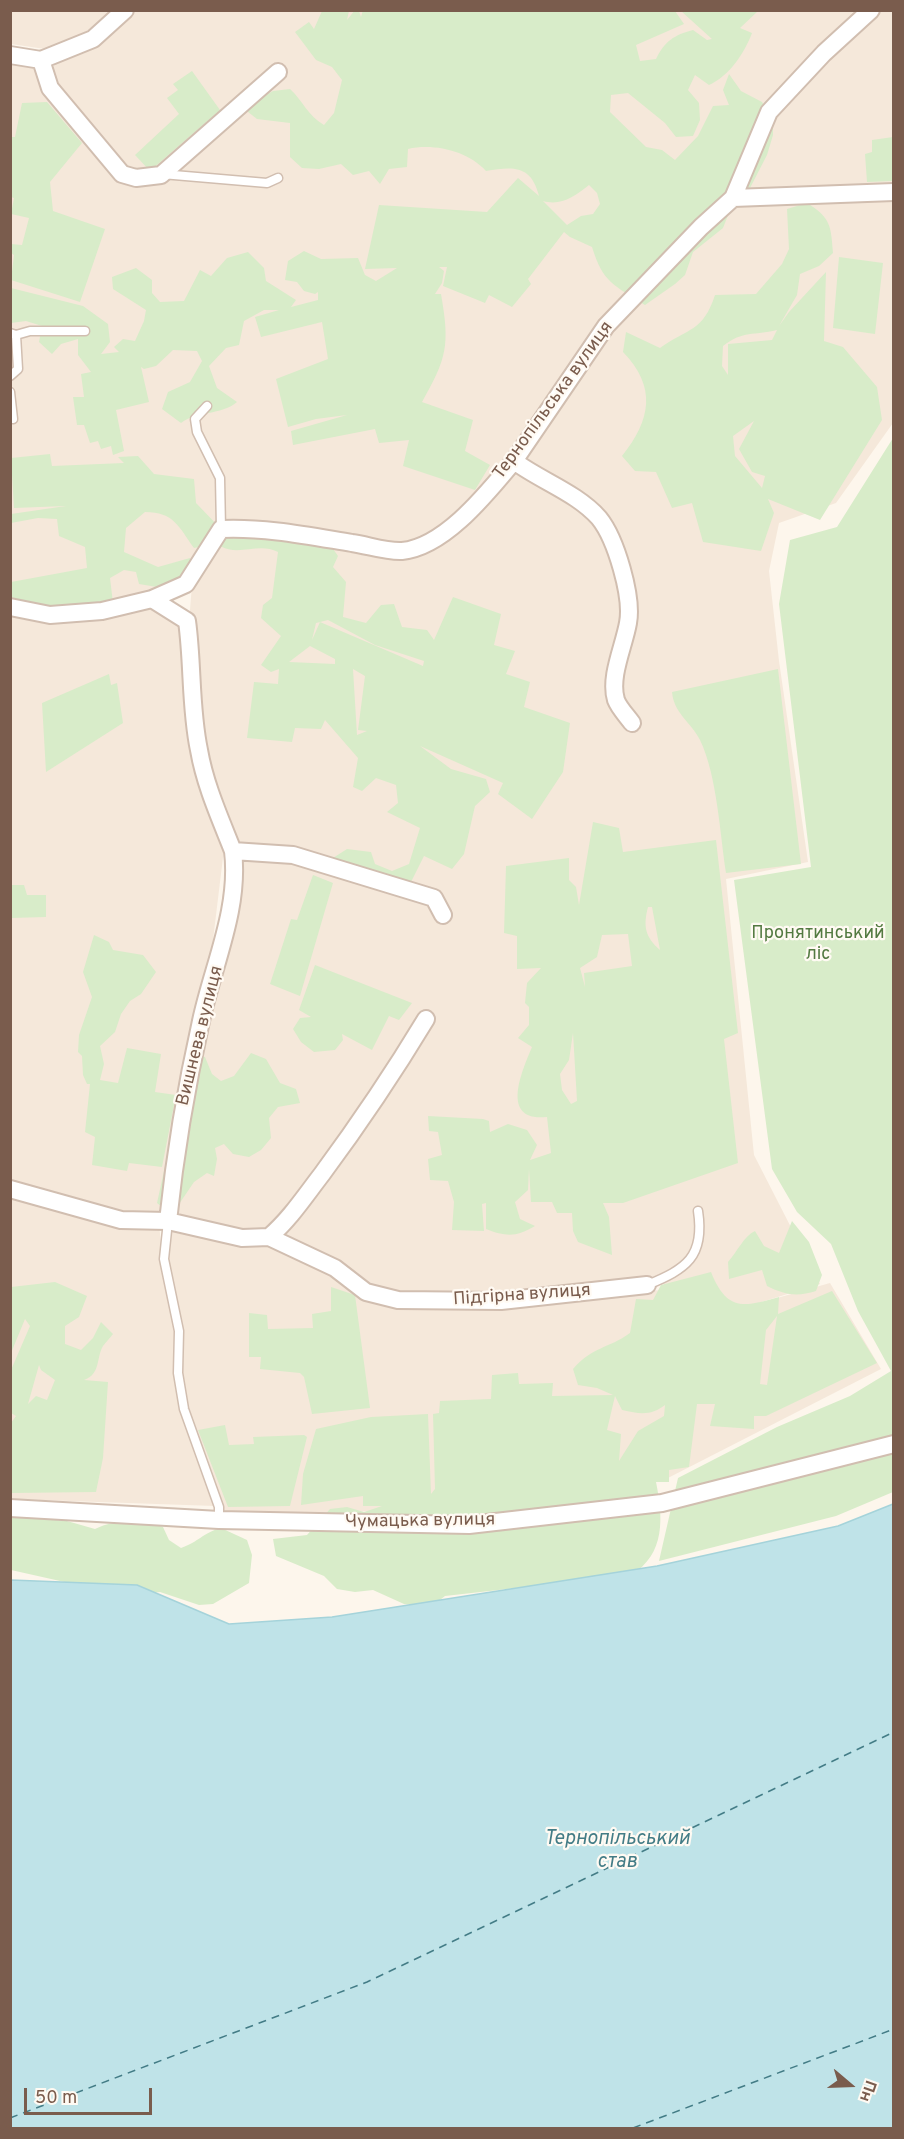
<!DOCTYPE html>
<meta charset="utf-8">
<style>
body{margin:0}
#map{position:relative;width:904px;height:2139px;overflow:hidden;background:#fdf6ec;font-family:Overpass,sans-serif}
canvas{display:block}
.frame{position:absolute;inset:0;border:12px solid #7a5c4d;pointer-events:none}
.north{position:absolute;left:820px;top:2055px;width:60px;height:60px;-webkit-text-stroke:4px #fffaf3;paint-order:stroke;rotate:109deg;font-size:16px;font-weight:700;line-height:24px;text-align:center;color:#7a5c4d}
.north::after{content:'';display:block;margin:auto;width:21px;height:27px;background:#7a5c4d;clip-path:polygon(50% 0,100% 100%,50% 72%,0 100%)}
.scale{position:absolute;left:24px;top:2088px;width:128px;height:27px;box-sizing:border-box;border:3px solid #7a5c4d;border-top:0;padding-left:8px;font-size:18px;line-height:21px;white-space:nowrap;color:#7a5c4d;-webkit-text-stroke:4px #fffaf3;paint-order:stroke}
</style>
<div id="map">
<canvas width="904" height="2139"></canvas>
<div class="frame"></div>
<div class="north">Пн</div>
<div class="scale">50 m</div>
</div>
<script>
const ctx = document.querySelector('canvas').getContext('2d');
ctx.lineJoin = 'round';
function paint(path, color) { ctx.fillStyle = color; ctx.fill(path, 'evenodd'); }
function trace(path, color, width, dash) { ctx.strokeStyle = color; ctx.lineWidth = width; ctx.lineCap = dash ? 'butt' : 'round'; ctx.setLineDash(dash || []); ctx.stroke(path); }
function label(font, color, halo, rows, align = 'center') {
  ctx.font = font + ' Overpass,sans-serif'; ctx.lineWidth = 4.5; ctx.setLineDash([]); ctx.textBaseline = 'middle'; ctx.strokeStyle = halo; ctx.fillStyle = color; for (const [text, x, y, turn = 0] of rows) {
    ctx.save(); ctx.translate(x, y); ctx.rotate((+turn || 0) * Math.PI / 180); ctx.textAlign = isNaN(turn) ? turn : align; if (halo) ctx.strokeText(text, 0, 0); ctx.fillText(text, 0, 0); ctx.restore();
  }
}
paint(new Path2D(`
 M10,11H116L105,21L52,50L11,44Z
 M124,11H865L771,115L610,314L506,467L454,521L423,543L402,545L219,525L189,580L122,602L70,611L11,600V64L51,68Z
 M873,11H893V191L746,190L771,123L810,76Z
 M893,195V423L836,503L779,523L769,571L779,661L808,862L726,879L754,1155L820,1284L742,1308L830,1283L881,1369L664,1480L454,1508L291,1514L222,1513L215,1506L11,1499V1191L159,1224L164,1273L163,1256L171,1224L270,1237L358,1291L425,1302L703,1288L706,1282L425,1297L362,1287L273,1233L174,1219L213,976L228,852L212,795L189,622L192,585L222,531L392,548L451,533L600,341L736,205Z
 M152,602L182,620L224,849L209,973L164,1218L130,1216L11,1186L10,609Z`), '#f5e8da');
paint(new Path2D(`
 M355,10L359,11L361,17L363,10L675,11L684,24L636,45L640,61L656,59C665,41 674,35 693,30L707,40L712,39L681,11H758L740,28L752,33C744,54 729,76 709,85L695,75L688,90L699,103L700,120L693,136L676,137L665,123L628,93L611,95L610,112L646,147L662,150L675,160L698,136L713,106L729,105L723,90L729,74L741,91L762,102L769,112L773,123V135L767,155L750,188L732,205L723,228L693,252L685,275L675,284L645,305C614,285 603,283 592,247L570,237L564,232L528,279L531,284L512,307L489,295L485,303L443,286L447,267H439L444,271L442,283L435,294H441C450,345 447,358 422,402L473,420L465,451L490,465L475,490L403,466L409,440L379,443L375,429L293,445L291,431L347,415L316,419L288,427L276,379L328,359L322,322L261,337L255,317L279,310H264L244,321L239,345L226,348L209,366L217,388L237,402C220,416 198,410 181,423L162,409L168,392L190,382L202,361L197,351L173,350L156,366L144,369L141,367L149,402L116,410L124,451L113,455L111,446L101,449L98,441L90,443L84,425H77L73,397H84L81,374L91,372L78,355V339L61,344L52,354L39,342L42,326L26,321L11,323V288L83,306L108,324L110,342L101,354L119,352L114,347L123,339L135,341L144,321L146,310L113,289L112,277L136,268L152,280V293L160,302L184,301L200,270L211,276L227,258L248,252L264,268L266,281L296,300L291,307L318,300V292L315,294L304,291L297,282L285,280L288,261L304,251L321,259L358,258L365,275L376,281L397,268L365,269L379,205L487,212L518,178L539,196C531,164 512,167 486,171C468,151 434,143 408,149L407,167L389,169L380,184L369,171L353,175L341,164L319,169L302,168L290,157V123L257,119L243,108L273,91L290,89C303,101 308,116 324,125L334,113L342,80L332,67L316,60L295,32L309,22L314,29L322,11H349L347,20ZM589,185L597,193L600,204L593,214L581,216L567,225L543,201C561,206 574,197 589,185Z
 M192,71L220,110L150,171L135,155L179,114L167,98L178,90L173,84Z
 M47,102L82,143L50,182L53,211L105,229L80,302L11,280L14,255L11,253V244L22,245L29,218L11,214L14,198L11,197V137H15L22,103Z
 M893,137V181L867,182L865,154L872,152V140Z
 M807,203C831,218 831,226 833,253L819,266L800,274L797,295L779,326L789,312L826,272L824,341L843,347L877,387L882,420L820,520L768,499L774,513L761,551L703,542L692,503L672,508L656,472L635,471L622,456C651,420 657,387 623,352L626,332L660,348C688,328 703,332 715,295L756,294L782,264L789,249L787,209ZM777,330L772,340L728,344V375L722,366L723,346C744,330 753,336 777,330ZM754,421L739,449L752,472L765,476L762,488L735,456L733,436Z
 M839,257L883,263L875,334L833,328Z
 M893,438V1492L836,1516L659,1561L678,1478L777,1427L850,1396L891,1371L858,1311L831,1244L797,1212L772,1169L734,880L811,867L779,604L790,540L837,527Z
 M50,454L52,466L124,463L118,457L138,456L154,474L194,479L196,503L221,529L217,543L194,548C179,527 174,512 145,512L126,528L124,552L158,567L190,558L194,570L163,588L139,584L136,572L124,570L110,578L113,603L39,607L11,597V582L87,568L85,547L59,536L57,519L38,518L11,523V514L66,506L14,508L11,458Z
 M223,534L331,546L338,556L333,567L346,582L343,617L366,623L381,605L394,604L402,627L427,630L434,640L453,597L501,614L494,645L515,651L506,674L530,682L524,707L570,723L563,772L532,819L498,794L503,783L420,746L451,769L486,779L490,792L475,806L464,854L452,869L424,856L410,884L350,870L333,858L347,849L371,852L375,864L392,871L409,864L420,828L387,812L398,803L396,785L376,778L362,791L353,787L358,758L325,720L321,729L295,728L292,742L247,738L254,682L278,684L279,669L271,672L261,665L281,636L261,618L263,605L272,598L278,552C258,542 239,557 220,546ZM328,620L375,645L424,661L423,666L320,622L312,640L316,623ZM310,646L335,659V664L289,662ZM353,669L365,676L358,730L367,731L357,735Z
 M778,669L801,864L726,873C720,834 717,775 700,740C691,722 674,714 672,692Z
 M109,674L111,685L117,683L123,723L46,772L42,703Z
 M593,822L619,828L623,852L716,840L738,1033L724,1039L738,1163L623,1203H603L609,1217L612,1255L578,1242L573,1231L572,1213H557L552,1202H531L529,1169L528,1190L515,1202L520,1219L535,1226C517,1237 506,1237 486,1229V1203L482,1204L484,1231L452,1230L454,1202L448,1181L430,1180L428,1159L442,1155L438,1132L429,1131L428,1116L483,1119L489,1121L490,1132L508,1124L527,1130L537,1145L530,1160L551,1153L547,1117C499,1122 522,1071 532,1047L518,1038L529,1025V1007L525,1003L527,983L541,968L517,969V936L504,933L506,866L569,858V880L576,887L579,905ZM648,907H652L660,950C645,937 643,926 648,907ZM628,934L632,966L584,973L585,987L580,968L597,957L602,935ZM573,1033L577,1101L571,1104L562,1090L560,1074L569,1060Z
 M313,875L333,883L300,996L270,984L291,919L297,920Z
 M10,885H24L27,895H46V917L11,918Z
 M94,935L109,942L113,950L143,955L156,972L141,994L130,1001L121,1014L115,1032L100,1046L104,1064L100,1080L118,1083L127,1048L161,1054L155,1092L176,1095L162,1167L129,1163L127,1171L92,1165L95,1137L85,1132L90,1084H87L83,1075L82,1056L78,1052L79,1035L92,997L83,972Z
 M315,965L412,1003L399,1020L389,1016L372,1050L342,1034L343,1040L335,1050L314,1052L301,1042L293,1029L300,1018L311,1017L299,1010Z
 M251,1053L266,1059L280,1083L296,1089L300,1103L278,1107L269,1118L271,1138L261,1150L249,1157L233,1154L224,1144L215,1148L217,1159L214,1176L207,1173L194,1182L175,1210H166L157,1203L166,1162L169,1159L176,1103L187,1054L205,1057L212,1074L221,1081L234,1076Z
 M792,1221L809,1242L822,1275L816,1291C797,1297 785,1295 767,1286L762,1270L729,1279L728,1262C737,1252 744,1236 755,1231L764,1246L779,1253Z
 M711,1272C727,1312 744,1307 779,1297L778,1314L832,1291L877,1363L766,1416H754V1429L710,1426L715,1404H697L689,1467L669,1470V1482H656C663,1517 666,1554 631,1575L445,1596L431,1607L404,1604L373,1590L355,1592L337,1589L324,1576L276,1556L273,1539L307,1535L330,1509L347,1507L364,1512L382,1506H363V1496L301,1505L303,1474L316,1429L371,1417L428,1414L431,1494L435,1489L433,1414L439,1413L440,1401L491,1399L492,1375L518,1373L519,1384L553,1383L552,1396L613,1395L597,1388L578,1385L573,1369C593,1346 608,1349 630,1333L636,1299L653,1300L661,1285ZM777,1316L767,1385L760,1384L766,1330ZM615,1396L622,1410C640,1414 651,1416 665,1405L664,1416L638,1431L619,1461L621,1434L607,1430Z
 M55,1282L87,1296L79,1317L65,1326V1344L81,1350L93,1338L101,1322L113,1334C110,1338 106,1342 103,1346C96,1358 101,1374 84,1380L108,1382L103,1458L96,1492L11,1493V1423L16,1416L11,1413V1370L30,1326L25,1319L11,1353V1287ZM39,1365L41,1370L55,1380L47,1400L36,1396L28,1404Z
 M331,1287L355,1295L370,1408L312,1414L304,1377L300,1373L260,1369L261,1357H249V1313L267,1315L268,1329L313,1328L312,1314L331,1311Z
 M225,1425L229,1445L254,1444L253,1437L304,1435L307,1437L290,1506L228,1507L198,1430Z
 M10,1516L67,1521L95,1529C115,1519 142,1519 163,1527L169,1540L181,1548C199,1542 202,1533 221,1528L247,1540L252,1555L249,1583L213,1604L199,1605L160,1592L127,1596L11,1570Z`), '#d8ecc9');
const water = new Path2D(`
 M893,1504V2128H11V1580L137,1585L229,1624L332,1617L657,1566L838,1526Z`);
paint(water, '#bfe3e8');
trace(water, '#a5d3da', 1.5);
trace(new Path2D(`
 M10,2118L367,1982L894,1732
 M633,2128L894,2029`), '#437c86', 1.5, [8, 6]);
const service = new Path2D(`
 M162,174L267,183L278,178
 M10,333L16,335L18,369L10,376
 M16,335L30,331H85
 M10,392L13,419
 M207,406L195,419L197,432L220,478L221,529
 M168,1221L164,1259L179,1331L178,1373L184,1409L219,1507V1520
 M647,1285C686,1269 705,1257 698,1211`);
const minor = new Path2D(`
 M10,55L41,60L50,88L122,174L136,178L161,175L278,72
 M41,60L93,39L125,10
 M733,198L769,112L824,53L871,10
 M514,461C541,481 577,493 599,518C616,539 633,597 628,623C624,646 609,677 616,700C619,708 627,716 632,723
 M152,599L187,621C193,664 190,708 199,750C205,785 220,818 233,851
 M10,607L50,615L102,611L152,599L186,584L221,529C265,527 309,536 352,543C367,545 387,552 402,551C445,547 488,492 514,461L606,326L701,227L733,198L894,192
 M10,1189L121,1220L168,1221L242,1238L269,1237L335,1268L366,1292L398,1300L501,1301L647,1285
 M168,1221C175,1154 186,1088 201,1021C213,965 240,909 233,851L293,855L434,898L443,915
 M269,1237C290,1219 305,1196 322,1174C359,1124 394,1072 426,1019
 M10,1508L219,1520L469,1525L662,1503L894,1444`);
trace(service, '#d1beb0', 11);
trace(minor, '#d1beb0', 20);
trace(service, '#fff', 8);
trace(minor, '#fff', 16);
label('18px', '#7a5c4d', '#fffaf3', [
 ["Тернопільська вулиця",554,401,-54],
 ["Вишнева вулиця",201,1036,-76],
 ["Підгірна вулиця",522,1296,-4],
 ["Чумацька вулиця",420,1522,-1]
]);
label('18px', '#537a41', '#fffaf3', [
 ["Пронятинський",818,934],
 ["ліс",818,955]
]);
label('italic 20px', '#437c86', '#fffaf3', [
 ["Тернопільський",617,1840],
 ["став",617,1863]
]);
</script>
